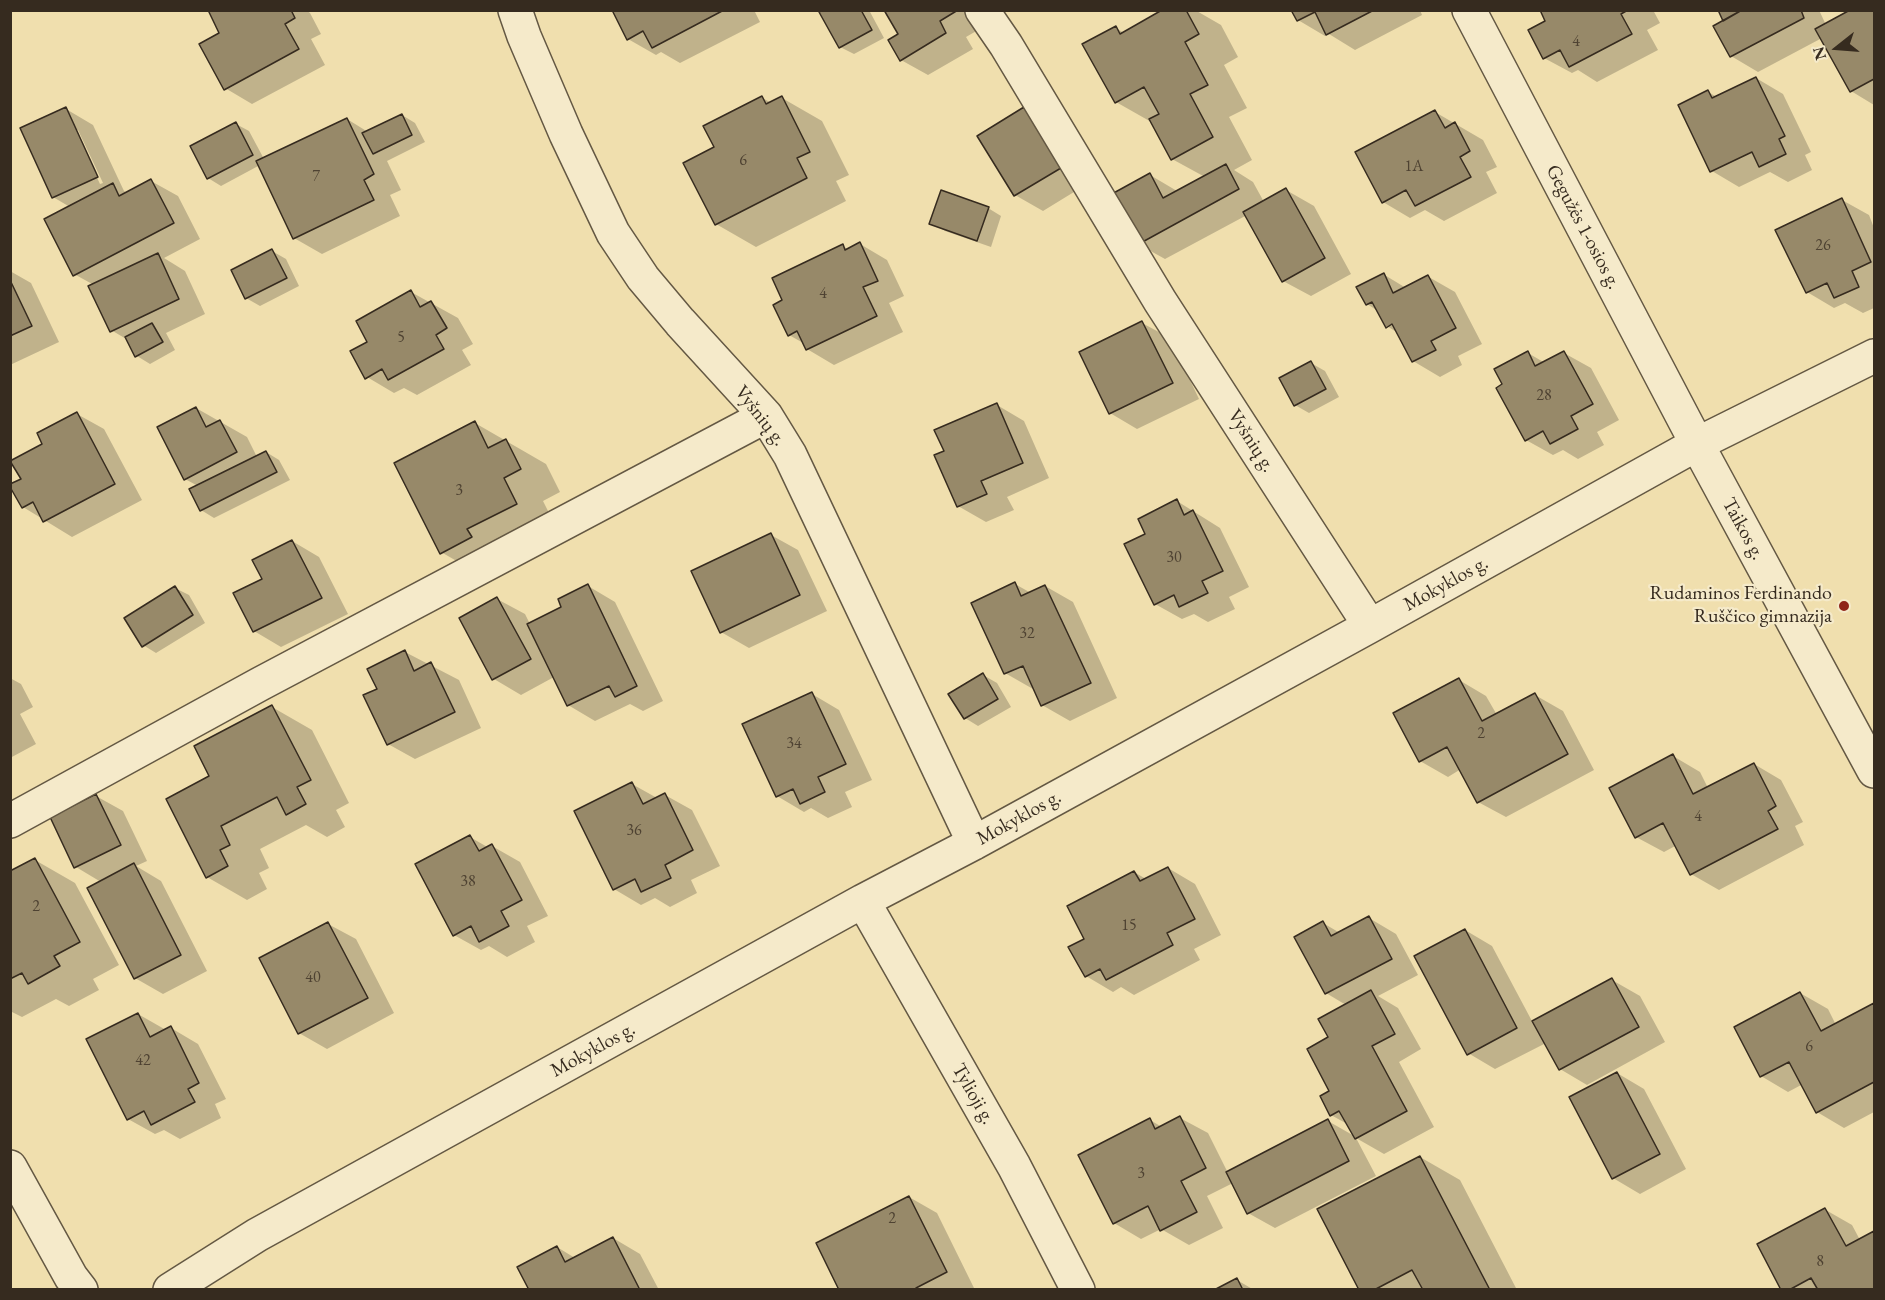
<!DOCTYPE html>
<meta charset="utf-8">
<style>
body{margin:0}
#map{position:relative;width:1885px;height:1300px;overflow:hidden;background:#f0dfae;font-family:"EB Garamond",serif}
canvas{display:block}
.frame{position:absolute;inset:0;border:12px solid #362b1f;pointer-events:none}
.north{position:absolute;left:1807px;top:18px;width:60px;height:60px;-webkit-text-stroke:4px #f5eaca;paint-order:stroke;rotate:253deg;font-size:16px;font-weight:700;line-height:24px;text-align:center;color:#362b1f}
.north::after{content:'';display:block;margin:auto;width:21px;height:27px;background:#362b1f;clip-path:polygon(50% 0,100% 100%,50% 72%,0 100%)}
</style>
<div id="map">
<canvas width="1885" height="1300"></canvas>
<div class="frame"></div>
<div class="north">N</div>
</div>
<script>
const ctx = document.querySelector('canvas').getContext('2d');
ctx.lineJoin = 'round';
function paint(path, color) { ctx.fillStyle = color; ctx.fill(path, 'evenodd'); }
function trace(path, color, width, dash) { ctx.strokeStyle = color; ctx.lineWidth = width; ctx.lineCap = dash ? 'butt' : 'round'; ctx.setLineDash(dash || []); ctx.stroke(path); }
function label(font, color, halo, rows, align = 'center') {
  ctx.font = font + ' "EB Garamond",serif'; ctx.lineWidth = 4.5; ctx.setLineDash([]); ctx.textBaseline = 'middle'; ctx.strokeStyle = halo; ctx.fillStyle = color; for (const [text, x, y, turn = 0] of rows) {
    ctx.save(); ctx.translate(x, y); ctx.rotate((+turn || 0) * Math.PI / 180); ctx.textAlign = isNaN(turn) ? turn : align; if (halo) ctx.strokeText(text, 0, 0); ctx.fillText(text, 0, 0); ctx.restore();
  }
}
paint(new Path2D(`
 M209,10H306L310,13L321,34L311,39L325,65L252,104L225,88L221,33Z
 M614,10H754L760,22L680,63L661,52L656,55L628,39Z
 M826,10H869L884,38L854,54L840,47Z
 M885,10H976L985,26L966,37L973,49L928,75L901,60L900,34Z
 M1165,10H1195L1221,25L1238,57L1224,65L1247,108L1229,117L1252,160L1234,170L1253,182L1264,202L1286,190L1314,206L1351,274L1311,296L1283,281L1247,215L1165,259L1138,244L1150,175L1177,191L1205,177L1172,159L1153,123L1116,102L1084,45L1116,28L1124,33Z
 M1293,10H1420L1422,15L1355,50L1329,34L1325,36L1298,20Z
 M1541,10H1653L1660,23L1647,30L1658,50L1597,82L1578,70L1572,73L1544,58L1547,21Z
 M1719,10H1819L1826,25L1853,10H1874V105L1851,91L1822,38L1758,72L1731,56L1725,21Z
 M1756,78L1783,94L1811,152L1805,155L1812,170L1788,182L1770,172L1739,187L1712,171L1680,106L1708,92L1717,97Z
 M762,98L772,103L782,98L822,121L849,175L836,181L846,201L756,247L716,224V148Z
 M66,109L93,125L124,191L127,193L151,181L178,196L200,239L164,258L185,271L205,314L166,333L175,350L150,364L137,356L128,340L111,330L94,285L74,274L70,207L53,197ZM75,130H78L103,183L100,184Z
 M1024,109L1052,125L1087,184L1043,211L1015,195L979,136Z
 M1435,112L1483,140L1497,167L1486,172L1497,193L1444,221L1425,210L1410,218L1383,202Z
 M402,115L415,123L425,142L387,161L401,190L390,195L400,216L322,254L294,238L260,165L221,186L208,178L236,124L249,131L264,159L347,119L368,132Z
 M1842,200L1869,215L1874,228V308L1863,313L1845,303L1834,308L1807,292Z
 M988,208L1001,216L991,247L945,231L931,223Z
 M860,244L887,260L904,296L889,303L903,332L834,365L807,349L805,344L789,335L784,301L843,246L849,250Z
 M272,251L286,259L299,286L260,306L246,298Z
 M10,271L31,283L59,342L10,365Z
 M1383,274L1406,288L1427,276L1455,292L1482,344L1458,356L1462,365L1440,377L1413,361L1398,333L1387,326L1378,311L1367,304L1358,288Z
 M411,292L458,318L473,344L462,350L471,365L417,395L404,388L394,393L367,377L369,342Z
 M1142,323L1170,338L1199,399L1137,429L1110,413Z
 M1528,353L1545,363L1564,353L1591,368L1619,420L1597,432L1604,445L1578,459L1563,450L1553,455L1526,440L1504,385Z
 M1311,363L1325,371L1339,397L1309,413L1295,405Z
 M997,405L1024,421L1049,478L1007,497L1014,510L986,522L958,506L946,452Z
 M196,408L247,437L257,457L266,452L279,460L290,480L214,518L201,510L198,486L185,479Z
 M77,414L104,429L142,500L72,537L23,507L44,444Z
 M475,423L546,464L560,492L543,501L556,527L481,575L441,552Z
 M1177,501L1220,528L1249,587L1229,597L1235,609L1208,622L1194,614L1182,619L1155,604L1147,535Z
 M771,535L798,550L827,611L749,648L721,632Z
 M292,541L319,557L348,614L281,647L254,631L264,580Z
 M1015,584L1031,593L1045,586L1073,602L1117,698L1070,721L1042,705L1035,688L1033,689L1005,673Z
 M588,586L615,602L663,701L643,711L630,704L595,721L568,705L554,677L521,695L494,679L497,599L525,614L530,624L563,608Z
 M175,588L189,595L205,623L156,653L143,645Z
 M405,652L459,680L481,728L415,759L388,744L379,689Z
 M983,675L997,683L1011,707L978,726L965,718Z
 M10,678L21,684L33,707L20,714L36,744L10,758Z
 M1459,680L1486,696L1497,715L1535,695L1563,711L1594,770L1506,817L1478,802L1461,769L1448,777L1420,761Z
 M812,694L839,710L872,780L845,792L852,807L828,818L811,808L804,812L777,796Z
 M272,707L312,730L349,803L336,810L345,827L327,837L306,825L260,849L269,868L259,873L267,889L247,900L207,877L211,777Z
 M1673,756L1700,772L1708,788L1754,764L1781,780L1803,822L1795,826L1804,845L1719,890L1691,874L1677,845L1664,852L1636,837Z
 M632,784L657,798L665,795L692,810L720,866L691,880L697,893L670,907L655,898L641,905L614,889Z
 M96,796L123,811L147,861L136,866L161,881L207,971L163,994L135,978L101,882L76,867Z
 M470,837L489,848L492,846L520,862L548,916L527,926L535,942L507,957L489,946L481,950L454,935Z
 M35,860L75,883L119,965L93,979L99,990L69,1006L56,999L22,1017L10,1011V873Z
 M1168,868L1195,884L1221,935L1194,949L1200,960L1134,995L1121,987L1113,992L1086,976V939L1134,872L1146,879Z
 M1369,918L1396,934L1418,975L1378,996L1398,1008L1421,1049L1399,1062L1434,1127L1384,1154L1356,1138L1376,1176L1275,1228L1248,1213L1233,1183L1207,1196L1223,1228L1189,1245L1161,1229L1141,1239L1114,1223L1150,1120L1162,1127L1180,1118L1208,1133L1228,1173L1328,1121L1356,1137L1349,1125L1331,1115L1330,1038L1346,1005L1326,993L1323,923L1340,933Z
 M328,924L356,939L394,1013L327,1049L299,1033Z
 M1465,930L1492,946L1533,1023L1612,980L1640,996L1665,1042L1587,1085L1560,1069L1546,1043L1495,1069L1468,1053Z
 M1800,993L1828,1009L1836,1025L1874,1005V1112L1844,1128L1817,1112L1803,1084L1788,1092L1761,1076Z
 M138,1014L166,1030L171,1028L198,1044L226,1099L215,1104L221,1118L180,1139L164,1130L155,1134L128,1119Z
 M1617,1073L1644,1089L1686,1169L1640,1194L1613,1178Z
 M1420,1157L1460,1180L1517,1290H1360Z
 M909,1197L937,1213L974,1288L970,1290H841Z
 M1824,1209L1852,1225L1860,1240L1874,1232V1290H1783Z
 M613,1238L640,1254L659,1290H530L557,1247L575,1258Z
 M1237,1280L1254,1290H1218Z`), '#0003');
const building = new Path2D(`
 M208,10H291L295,18L285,24L299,49L224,90L199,44L219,33Z
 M612,10H724L652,48L643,31L627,40Z
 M823,10H861L872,30L839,48L819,12Z
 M884,10H958L940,21L946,33L900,61L888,40L898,34Z
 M1162,10H1186L1199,34L1185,42L1208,85L1190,94L1213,137L1171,160L1149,119L1159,114L1144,87L1115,103L1082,44L1116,26L1120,34Z
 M1291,10H1374L1326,35L1315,12L1297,21Z
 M1540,10H1628L1621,14L1632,34L1569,67L1560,50L1543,59L1528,30L1545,21Z
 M1718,10H1742L1723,21Z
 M1742,10H1801L1804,18L1730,57L1713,26Z
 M1850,10H1874V79L1850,92L1815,29Z
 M1756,77L1785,136L1779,139L1786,154L1759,167L1752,152L1710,172L1678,105L1708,90L1712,98Z
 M762,96L766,104L782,96L810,152L797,158L807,178L715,225L683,163L714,147L703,126Z
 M66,107L98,177L52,198L20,128Z
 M1024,107L1061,168L1014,196L977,136Z
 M1435,110L1445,128L1455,122L1470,151L1460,157L1471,177L1415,206L1406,190L1382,203L1355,152Z
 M402,114L412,135L373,154L362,133Z
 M347,118L374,174L364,180L374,200L293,239L256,161Z
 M236,122L253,155L207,179L190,146Z
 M1226,164L1239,189L1137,245L1110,195L1150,173L1163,198Z
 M151,179L174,223L73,276L44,219L113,183L119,196Z
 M1286,188L1325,258L1282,282L1243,212Z
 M941,190L989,207L977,241L929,224Z
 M1842,198L1871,262L1852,271L1859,287L1834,298L1827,283L1806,293L1775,230Z
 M860,242L878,281L863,287L877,316L806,350L797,331L788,336L773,305L782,300L772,278L843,244L845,250Z
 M272,249L287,278L245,299L231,270Z
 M158,253L179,299L110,332L88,286Z
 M1384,273L1393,293L1428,275L1456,328L1431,341L1436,350L1412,362L1392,324L1386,328L1372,302L1366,305L1356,287Z
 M10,280L32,326L10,336Z
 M411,290L420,307L431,301L447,328L436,335L444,349L388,380L382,369L365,379L350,351L367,342L356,321Z
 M1142,321L1173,383L1109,414L1079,352Z
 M152,323L163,342L135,357L125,337Z
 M1528,351L1535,366L1564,351L1593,404L1571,416L1578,429L1550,444L1543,431L1525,441L1496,388L1502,384L1494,369Z
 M1311,361L1326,389L1294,406L1279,378Z
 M997,403L1023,463L981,481L987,494L957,507L934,455L944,451L934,430Z
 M196,407L206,427L220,420L237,452L184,480L157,427Z
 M77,412L115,484L43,522L33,502L22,508L10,487V484L21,479L10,461L42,444L37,433Z
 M475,421L488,448L506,439L521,469L504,478L517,504L467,529L472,537L440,554L394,463Z
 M266,451L277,472L200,511L189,489Z
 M1177,499L1184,515L1193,510L1223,571L1202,581L1208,593L1179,607L1174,595L1154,605L1124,544L1145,534L1138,519Z
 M771,533L800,595L720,633L691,571Z
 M292,540L322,598L253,632L233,593L262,579L252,560Z
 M1015,582L1021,596L1045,585L1091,683L1041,706L1023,666L1004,674L971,603Z
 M588,584L637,686L615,697L609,686L567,706L527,624L561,607L558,599Z
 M175,586L193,615L142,647L124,618Z
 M497,597L531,659L492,680L459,618Z
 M405,650L414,671L431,662L455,712L387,745L363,695L377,689L367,669Z
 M983,673L998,699L964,719L948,694Z
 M1459,678L1482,721L1535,693L1568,754L1477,803L1447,747L1419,762L1393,713Z
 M812,692L846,764L818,777L825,792L800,804L793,789L776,797L742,724Z
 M272,705L311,780L297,787L306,804L286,815L277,797L221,826L230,845L220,850L228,866L206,878L166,799L209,776L194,746Z
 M1673,754L1693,794L1754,763L1776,806L1768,811L1778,829L1690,875L1663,823L1635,838L1609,788Z
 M632,782L643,804L665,793L693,850L665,865L671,878L641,892L635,879L613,890L574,811Z
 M96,794L121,845L74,868L50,817Z
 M470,835L479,851L492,844L522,900L501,911L509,926L479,942L471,926L453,936L415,864Z
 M35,858L80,942L54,956L60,966L28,984L22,973L10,979V871Z
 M134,863L181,955L134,979L87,888Z
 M1168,867L1195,919L1167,933L1173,945L1106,980L1100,969L1085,977L1068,947L1084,939L1067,906L1134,871L1140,881Z
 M1369,916L1392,959L1325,994L1294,937L1323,921L1331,936Z
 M328,922L368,998L298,1034L259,958Z
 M1465,929L1517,1028L1467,1055L1414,956Z
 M1612,978L1639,1027L1559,1070L1532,1021Z
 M1371,990L1395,1034L1372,1046L1407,1111L1355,1139L1339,1111L1330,1116L1320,1096L1329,1091L1307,1049L1328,1037L1318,1019Z
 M1800,992L1821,1031L1874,1003V1082L1816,1113L1789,1062L1760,1077L1734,1027Z
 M138,1013L150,1037L171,1026L199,1083L188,1089L195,1102L151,1125L144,1111L127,1120L86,1039Z
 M1617,1072L1660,1154L1612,1179L1569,1097Z
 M1180,1116L1206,1168L1181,1181L1197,1212L1160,1231L1148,1206L1113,1224L1078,1155L1150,1118L1155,1129Z
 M1328,1119L1349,1161L1247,1214L1226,1172Z
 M1420,1156L1490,1290H1423L1412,1270L1374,1290H1359L1317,1209Z
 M909,1196L947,1272L916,1288L917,1290H839L816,1243Z
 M1825,1208L1846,1246L1874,1231V1290H1818L1811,1278L1789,1290H1781L1757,1244Z
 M613,1237L640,1290H529L517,1267L557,1246L565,1262Z
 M1237,1278L1243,1290H1214Z`);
paint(building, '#978969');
trace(building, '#362b1f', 1.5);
const minor = new Path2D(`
 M515,10L524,36L566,134L613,233L643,278L680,322L766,416L790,455L974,843
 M982,10L1006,45L1160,301L1370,626
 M1469,10L1697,444L1874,771
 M10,821L260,684L766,416
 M863,901L1014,1166L1078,1290
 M10,1167L71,1277L81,1290
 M170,1290L257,1235L863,901L974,843L1370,626L1697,444L1874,356`);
trace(minor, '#645843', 36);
trace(minor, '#f5eaca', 33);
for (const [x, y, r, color] of [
 [1844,606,6,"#8f2418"]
]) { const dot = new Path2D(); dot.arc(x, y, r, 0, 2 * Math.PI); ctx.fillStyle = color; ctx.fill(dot); trace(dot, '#f5eaca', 2); }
label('16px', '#4e4232', null, [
 ["4",1576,42],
 ["6",743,161],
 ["1A",1414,167],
 ["7",316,177],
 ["26",1823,246],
 ["4",823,294],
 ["5",401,338],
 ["28",1544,396],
 ["3",459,491],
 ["30",1174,558],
 ["32",1027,634],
 ["2",1481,734],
 ["34",794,744],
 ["4",1698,817],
 ["36",634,831],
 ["38",468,882],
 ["2",36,907],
 ["15",1129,926],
 ["40",313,978],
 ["6",1809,1047],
 ["42",143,1061],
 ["3",1141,1174],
 ["2",892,1219],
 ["8",1820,1262]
]);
label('20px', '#362b1f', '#f5eaca', [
 ["Gegužės 1-osios g.",1583,227,62],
 ["Vyšnių g.",760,416,52],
 ["Vyšnių g.",1251,441,57],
 ["Taikos g.",1743,529,61],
 ["Mokyklos g.",1446,584,-29],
 ["Mokyklos g.",1019,818,-29],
 ["Mokyklos g.",593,1050,-29],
 ["Tylioji g.",973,1094,60]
]);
label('20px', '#362b1f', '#f5eaca', [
 ["Rudaminos Ferdinando",1832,594],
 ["Ruščico gimnazija",1832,617]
], 'right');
</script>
